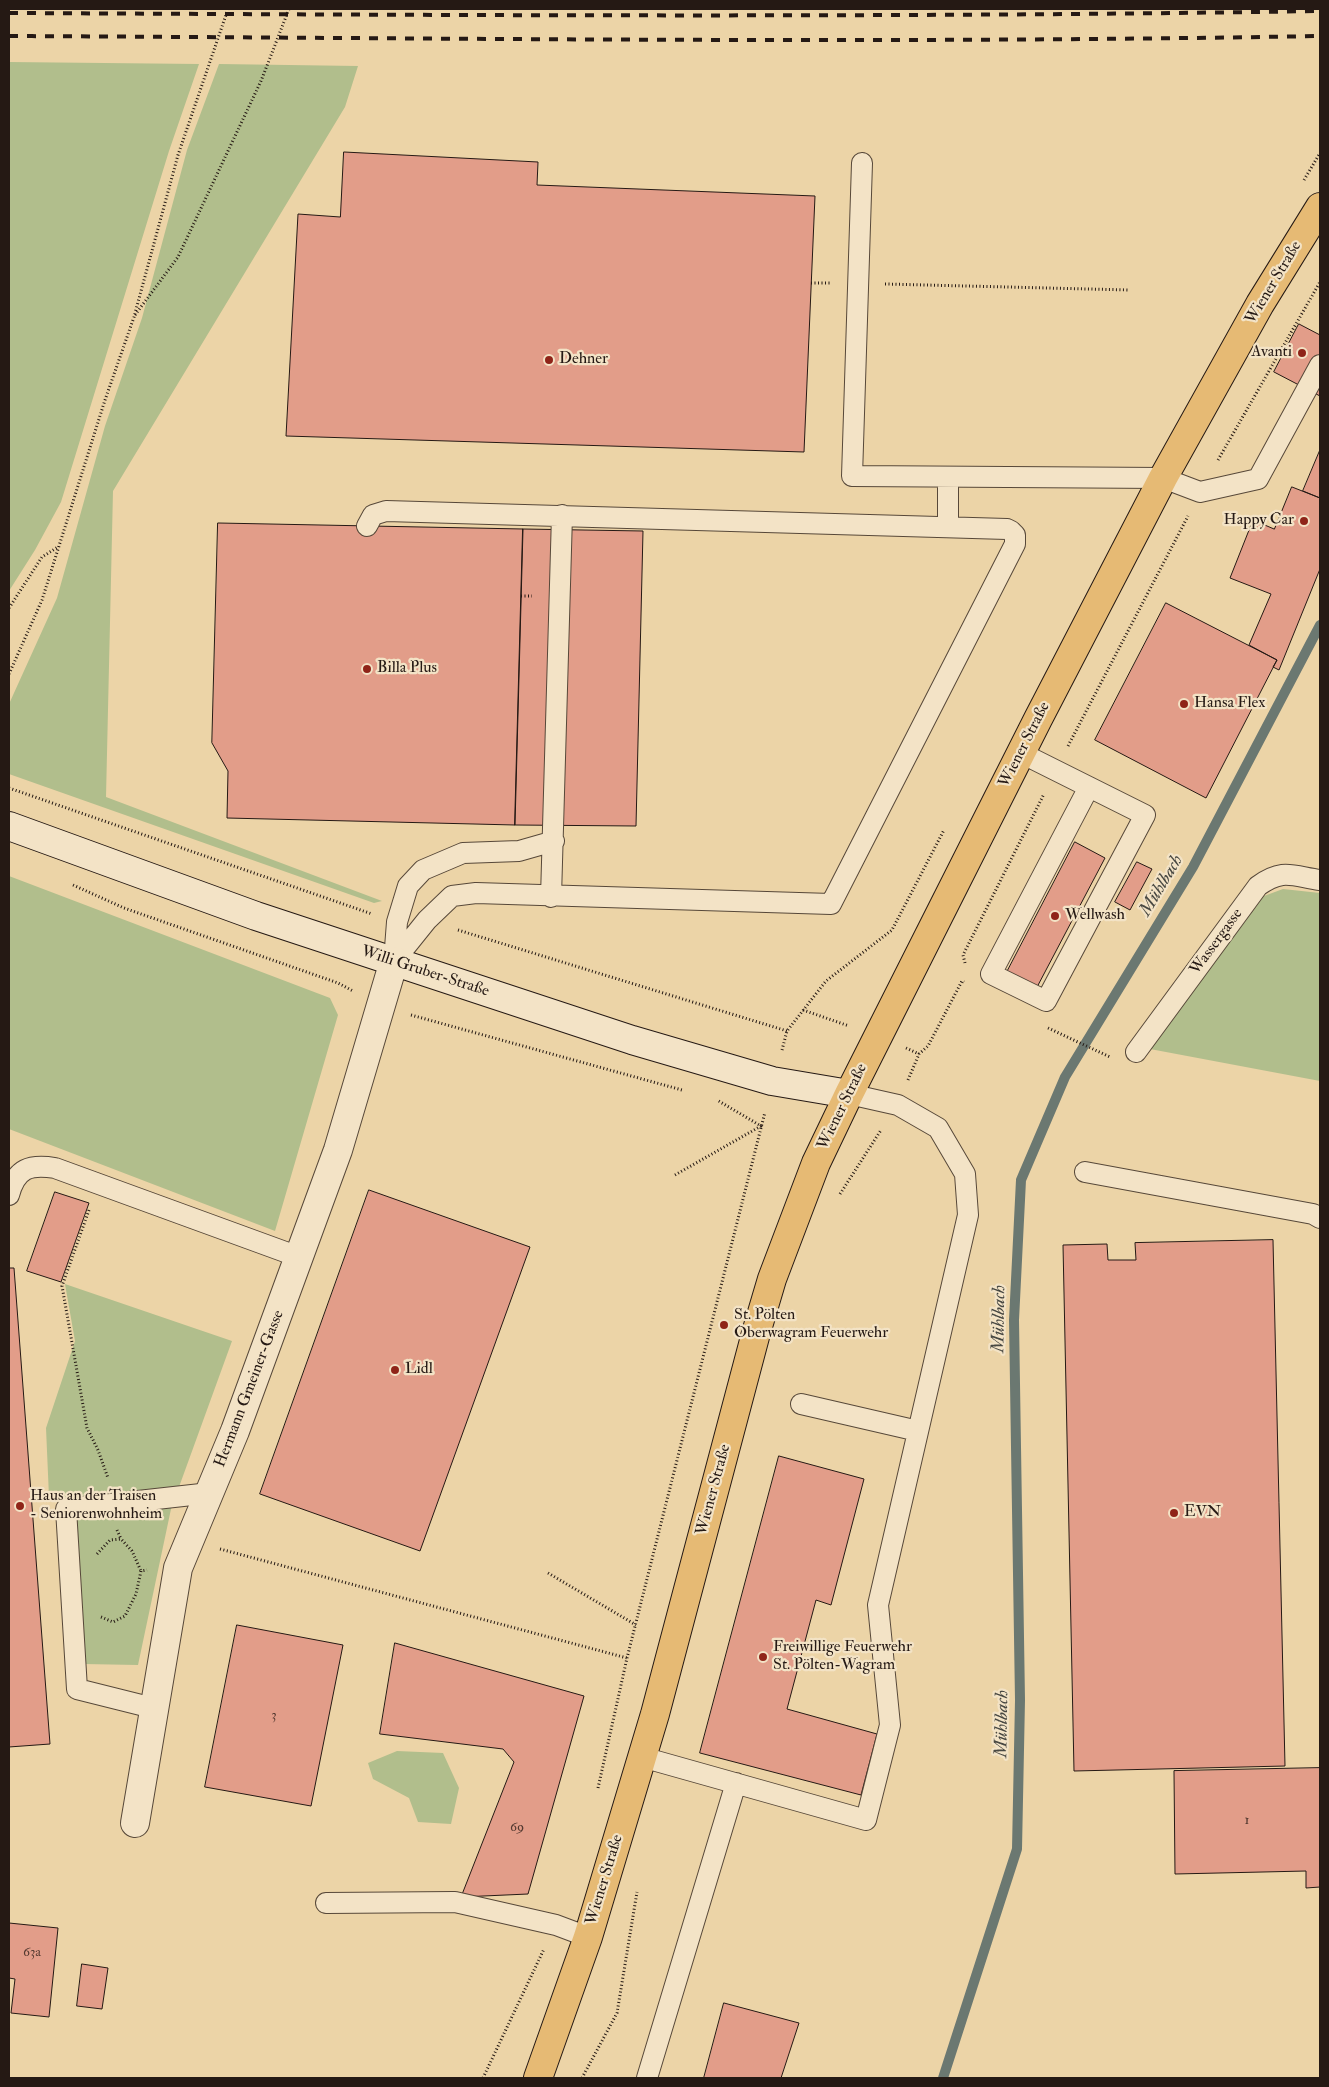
<!DOCTYPE html>
<meta charset="utf-8">
<style>
body{margin:0}
#map{position:relative;width:1329px;height:2087px;overflow:hidden;background:#ecd4a7;font-family:"IM FELL Double Pica",serif}
canvas{display:block}
.frame{position:absolute;inset:0;border:10px solid #251914;pointer-events:none}
</style>
<div id="map">
<canvas width="1329" height="2087"></canvas>
<div class="frame"></div>
</div>
<script>
const ctx = document.querySelector('canvas').getContext('2d');
ctx.lineJoin = 'round';
function paint(path, color) { ctx.fillStyle = color; ctx.fill(path, 'evenodd'); }
function trace(path, color, width, dash) { ctx.strokeStyle = color; ctx.lineWidth = width; ctx.lineCap = dash ? 'butt' : 'round'; ctx.setLineDash(dash || []); ctx.stroke(path); }
function label(font, color, halo, rows, align = 'center') {
  ctx.font = font + ' "IM FELL Double Pica",serif'; ctx.lineWidth = 4.5; ctx.setLineDash([]); ctx.textBaseline = 'middle'; ctx.strokeStyle = halo; ctx.fillStyle = color; for (const [text, x, y, turn = 0] of rows) {
    ctx.save(); ctx.translate(x, y); ctx.rotate((+turn || 0) * Math.PI / 180); ctx.textAlign = isNaN(turn) ? turn : align; if (halo) ctx.strokeText(text, 0, 0); ctx.fillText(text, 0, 0); ctx.restore();
  }
}
paint(new Path2D(`
 M9,62L199,64L169,151L61,502L35,550L9,591Z
 M219,64L358,66L345,107L113,491L106,797L382,901L374,903L9,774V704L57,598L105,426L142,318L187,150Z
 M9,876L330,998L338,1015L275,1231L9,1129Z
 M1283,889L1320,893V1081L1150,1049L1264,896Z
 M65,1284L232,1341L171,1509L138,1665L83,1664L75,1498L49,1497L46,1428L75,1341Z
 M397,1751L443,1753L459,1788L451,1824L418,1822L409,1798L373,1779L368,1763Z`), '#b1be8c');
trace(new Path2D(`
 M943,2078L1017,1849L1020,1700L1014,1320L1021,1180L1065,1077L1193,867L1320,625`), '#6b7871', 10);
const building = new Path2D(`
 M344,152L538,162L537,185L815,196L804,452L286,436L298,214L340,217Z
 M1299,324L1320,335V396L1274,372Z
 M1320,450V498L1303,491Z
 M1292,487L1320,498V569L1279,670L1273,667L1277,660L1249,645L1271,594L1230,578L1253,520L1274,529Z
 M218,523L523,529L515,825L227,818L228,771L212,743Z
 M523,529L643,531L636,826L515,825Z
 M1166,603L1277,660L1206,798L1095,740Z
 M1075,842L1105,858L1036,989L1006,974Z
 M1137,862L1152,869L1130,910L1115,902Z
 M369,1190L530,1247L420,1551L260,1494Z
 M55,1192L89,1203L61,1282L27,1271Z
 M1273,1240L1285,1766L1074,1771L1063,1245L1107,1244L1108,1260H1136L1135,1243Z
 M9,1268H14L50,1744L9,1747Z
 M779,1456L864,1479L831,1605L816,1600L787,1709L877,1734L861,1795L700,1753Z
 M237,1625L343,1645L311,1806L205,1787Z
 M395,1643L584,1696L528,1894L461,1897L514,1762L503,1749L380,1734Z
 M1320,1768V1887L1306,1888V1871L1175,1874L1174,1771Z
 M9,1923L58,1928L49,2017L11,2013L15,1979L9,1978Z
 M82,1964L108,1968L102,2009L77,2006Z
 M724,2003L799,2023L781,2078H704Z`);
paint(building, '#e29d89');
trace(building, '#251914', 1);
const lane = new Path2D(`
 M862,163L852,476L1163,478L1200,492L1258,479L1320,365
 M948,477V527
 M367,526L373,515L386,511L1007,529L1011,531L1015,535V544L831,904L476,893L452,896L427,920L394,961
 M1021,753L1145,815L1046,1001L991,974L1089,787
 M551,897L562,515
 M394,961L397,922L408,886L423,870L463,853L519,851L554,841
 M1136,1052L1258,886C1283,868 1292,876 1320,880
 M1085,1172L1313,1214L1320,1218
 M9,1195C16,1168 30,1164 55,1168L299,1257
 M801,1404L918,1431
 M153,1708L77,1689L66,1509L210,1493
 M642,1757L866,1820L890,1725L878,1605L968,1215L965,1174L938,1128L898,1105L849,1094
 M326,1903L455,1902L556,1925L588,1937
 M647,2078L736,1783`);
const street = new Path2D(`
 M135,1823L178,1568L235,1431L338,1150L394,961`);
const secondary = new Path2D(`
 M9,826L256,916L632,1040L772,1081L849,1094`);
const primary = new Path2D(`
 M538,2078L588,1937L655,1714L756,1333L772,1279L816,1163L849,1094L1038,719L1163,478L1260,304L1320,207`);
trace(lane, '#574839', 22);
trace(street, '#574839', 30);
trace(secondary, '#251914', 30);
trace(primary, '#251914', 30);
trace(new Path2D(`
 M1304,180L1320,153
 M811,283H831
 M885,284L1129,290
 M135,315L178,257L261,81L289,9
 M1218,460L1320,282
 M521,596H532
 M9,608L42,557L58,547
 M9,674L42,600L105,400L134,317L178,155L228,9
 M1068,746L1188,516
 M9,788L372,914
 M73,885L124,908L338,983L353,991
 M458,930L787,1031
 M965,963L963,955L1044,794
 M803,1010L849,1026
 M411,1015L682,1090
 M1048,1028L1110,1057
 M906,1048L919,1054
 M782,1050L787,1031L826,981L892,930L944,830
 M908,1080L919,1054L928,1046L962,981L964,982
 M675,1175L761,1126L717,1100
 M840,1194L881,1130
 M89,1210L62,1286L87,1428L98,1450L108,1478
 M117,1530L121,1539
 M220,1549L627,1658
 M97,1554L110,1540L121,1539L132,1551L141,1571
 M548,1573L636,1625
 M101,1617L113,1622L125,1616L136,1594L141,1571L147,1570
 M598,1788L627,1658L765,1112
 M483,2078L544,1949
 M582,2078L617,2013L637,1892`), '#251914', 3, [1, 2.5]);
trace(lane, '#f3e3c6', 20);
trace(street, '#f3e3c6', 28);
trace(secondary, '#f3e3c6', 28);
trace(primary, '#e6ba74', 28);
trace(new Path2D(`
 M9,13C446,15 883,18 1320,11
 M9,36C446,38 883,44 1320,36`), '#251914', 4, [9, 9]);
for (const [x, y, r, color] of [
 [1302,353,5,"#8f2418"],
 [549,360,5,"#8f2418"],
 [1304,521,5,"#8f2418"],
 [367,669,5,"#8f2418"],
 [1184,704,5,"#8f2418"],
 [1055,916,5,"#8f2418"],
 [724,1325,5,"#8f2418"],
 [395,1370,5,"#8f2418"],
 [20,1506,5,"#8f2418"],
 [1174,1513,5,"#8f2418"],
 [763,1657,5,"#8f2418"]
]) { const dot = new Path2D(); dot.arc(x, y, r, 0, 2 * Math.PI); ctx.fillStyle = color; ctx.fill(dot); trace(dot, '#f3e3c6', 2); }
label('14px', '#543a31', null, [
 ["3",274,1716],
 ["1",1247,1821],
 ["69",517,1828],
 ["63a",32,1953]
]);
label('16px', '#251914', '#f3e3c6', [
 ["Wiener Straße",1274,283,-59],
 ["Wiener Straße",1025,745,-63],
 ["Wassergasse",1217,942,-54],
 ["Willi Gruber-Straße",425,972,18],
 ["Wiener Straße",843,1107,-64],
 ["Hermann Gmeiner-Gasse",250,1389,-69],
 ["Wiener Straße",714,1490,-75],
 ["Wiener Straße",605,1880,-73]
]);
label('16px', '#251914', '#f3e3c6', [
 ["Avanti",1292,353,"right"],
 ["Dehner",559,360],
 ["Happy Car",1294,521,"right"],
 ["Billa Plus",377,669],
 ["Hansa Flex",1194,704],
 ["Wellwash",1065,916],
 ["St. Pölten",734,1316],
 ["Oberwagram Feuerwehr",734,1334],
 ["Lidl",405,1370],
 ["Haus an der Traisen",30,1497],
 ["- Seniorenwohnheim",30,1515],
 ["EVN",1184,1513],
 ["Freiwillige Feuerwehr",773,1648],
 ["St. Pölten-Wagram",773,1666]
], 'left');
label('italic 18px', '#484842', '#f3e3c6', [
 ["Mühlbach",1162,886,-59],
 ["Mühlbach",1000,1319,-89],
 ["Mühlbach",1003,1724,-89]
]);
</script>
